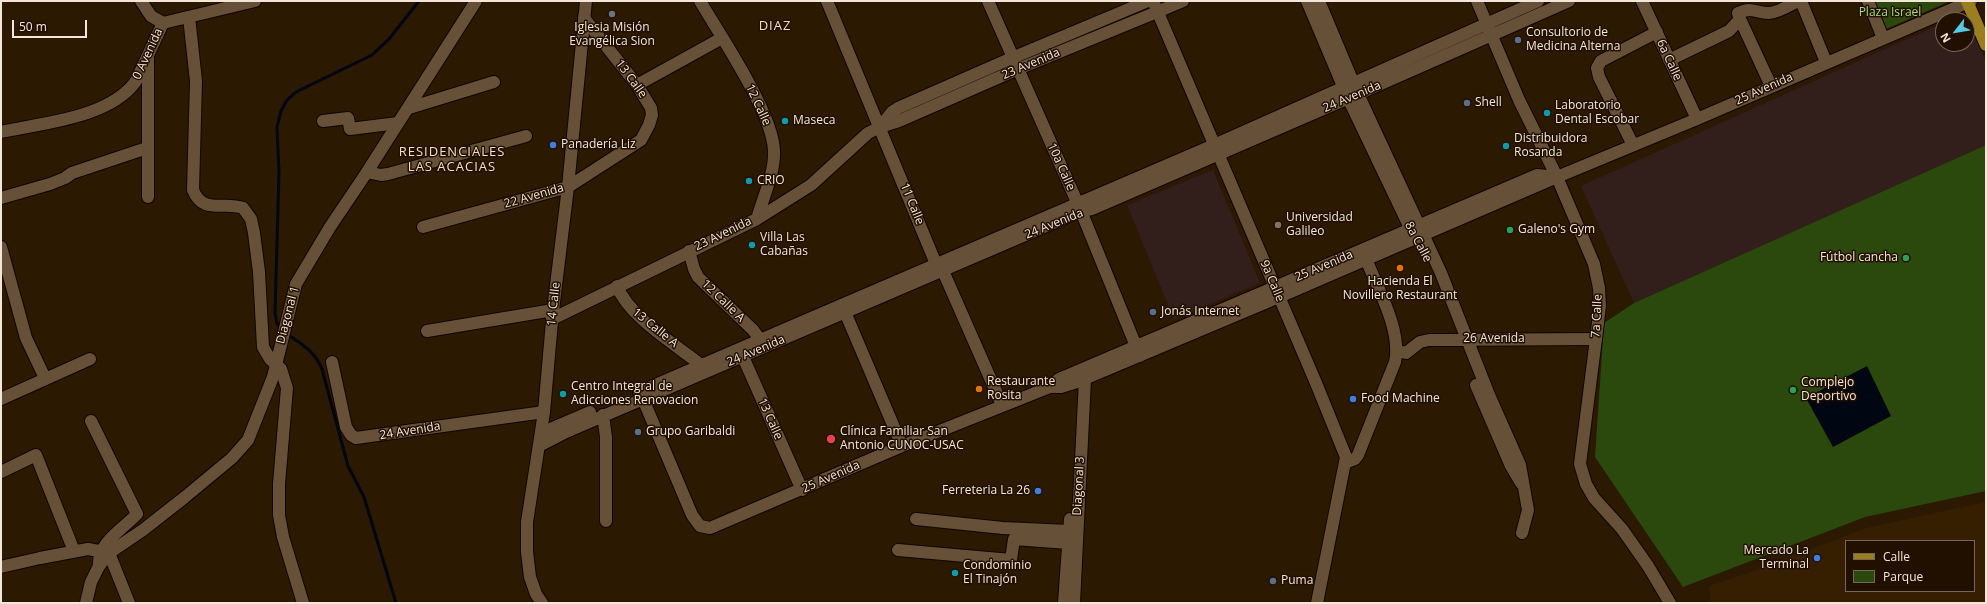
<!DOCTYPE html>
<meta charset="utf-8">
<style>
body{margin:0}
#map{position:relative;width:1987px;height:604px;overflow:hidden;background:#2b1901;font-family:"Open Sans",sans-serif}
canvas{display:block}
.frame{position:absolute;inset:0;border:2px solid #f4e7d9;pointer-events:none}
.legend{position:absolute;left:1845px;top:540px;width:130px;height:52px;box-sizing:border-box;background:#211000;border:1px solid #756657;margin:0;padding:5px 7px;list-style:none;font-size:12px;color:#f4e7d9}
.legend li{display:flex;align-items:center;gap:8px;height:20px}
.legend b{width:20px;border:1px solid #756657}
.north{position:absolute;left:1935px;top:12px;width:40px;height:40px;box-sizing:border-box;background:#211000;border:1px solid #756657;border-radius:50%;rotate:239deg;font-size:11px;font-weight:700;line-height:16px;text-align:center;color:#f4e7d9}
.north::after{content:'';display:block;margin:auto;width:14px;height:18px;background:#59c8e4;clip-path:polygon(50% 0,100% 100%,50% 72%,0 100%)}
.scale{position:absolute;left:12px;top:20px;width:75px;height:18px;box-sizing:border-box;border:2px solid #f4e7d9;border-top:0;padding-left:5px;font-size:12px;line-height:14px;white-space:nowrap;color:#f4e7d9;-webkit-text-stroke:3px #211000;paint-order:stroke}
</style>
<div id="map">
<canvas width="1987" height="604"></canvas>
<div class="frame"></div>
<ul class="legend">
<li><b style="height:5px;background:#9b7f1f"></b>Calle</li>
<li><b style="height:11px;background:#2c490d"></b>Parque</li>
</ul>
<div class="north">N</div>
<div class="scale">50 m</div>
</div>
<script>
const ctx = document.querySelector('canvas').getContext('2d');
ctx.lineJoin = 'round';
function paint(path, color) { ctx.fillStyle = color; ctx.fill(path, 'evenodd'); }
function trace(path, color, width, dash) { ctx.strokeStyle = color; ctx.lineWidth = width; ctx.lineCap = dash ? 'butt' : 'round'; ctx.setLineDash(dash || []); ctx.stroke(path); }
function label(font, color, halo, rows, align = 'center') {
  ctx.font = font + ' "Open Sans",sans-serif'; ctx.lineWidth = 3; ctx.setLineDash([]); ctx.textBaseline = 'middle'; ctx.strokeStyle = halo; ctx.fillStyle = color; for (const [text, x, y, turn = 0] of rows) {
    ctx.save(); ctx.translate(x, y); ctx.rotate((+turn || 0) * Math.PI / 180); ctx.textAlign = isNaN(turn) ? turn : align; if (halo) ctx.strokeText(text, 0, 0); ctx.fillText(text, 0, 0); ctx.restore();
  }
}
paint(new Path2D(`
 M1986,502V603H1711L1709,586L1745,574L1866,528ZM1846,541H1974V591H1846Z`), '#361f00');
paint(new Path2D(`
 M1964,13L1986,61V145L1634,303L1581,186L1943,23V44H1967V20H1949Z
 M1213,170L1260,283L1174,319L1127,205Z`), '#321f1c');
paint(new Path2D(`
 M1871,1H1950L1884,30Z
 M1986,145V491L1865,517L1683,587L1595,457L1604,323L1634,303Z`), '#2c490d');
paint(new Path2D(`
 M1867,366L1891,416L1833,447L1806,398Z`), '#000612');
trace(new Path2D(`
 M281,330L277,323L275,313L279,172L277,127L281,111L287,100L296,92L372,55L389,39L419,1
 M286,333C302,345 314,350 322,369L348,466L364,497L396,603`), '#000612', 3);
const minor = new Path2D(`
 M141,1L151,16L163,23
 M700,1C720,35 773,113 774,151C775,173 763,197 757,219
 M827,1L936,264L943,271L1002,405
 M988,1L1081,211L1140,356
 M1307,1L1348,98L1411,230L1418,236
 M1319,1L1358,94L1441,273L1489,395L1520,465L1528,510L1522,533
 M1642,1L1697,119
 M1801,1L1826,62
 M1868,1L1883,38
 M189,17L196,81L193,190C203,215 224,201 243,208L251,219L254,233L259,272L263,347L270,359L281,369L287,388L279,484V515L283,537L303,603
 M1740,19L1738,13C1753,6 1755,13 1769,13C1778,13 1790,5 1798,1
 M1669,60L1729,31L1740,19L1771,86
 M637,85L722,38
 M409,108L494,82
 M323,121L348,118L350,129L398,123
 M880,127L892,112L898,108L1012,58L1148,1
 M1633,145L1599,77L1597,68L1601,61L1657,32
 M367,172L381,175L388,174L526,136
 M1557,177L1697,119L1971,1
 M148,197V57
 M1,198L50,184L65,178L72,173L147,148
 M423,227L568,187L641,140L649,125L652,115L651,108L637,85L584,18
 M1,247L26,338L45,378
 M689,251L694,269L698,277L753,330L764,345
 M617,286C629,317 675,344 701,365
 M842,305L902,446
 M552,319L757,219L811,185L868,133L880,127L899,121L1018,69L1157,12
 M427,331L553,310
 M740,350L802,490
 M1398,351L1406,353L1420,342L1429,340L1596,339
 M332,362L346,427L351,435L356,438L544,412
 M1476,385L1511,466L1521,483
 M1050,387H1061L1077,382L1279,297
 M639,392L1214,145L1538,1
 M1,399L90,359
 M643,399L692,515L700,526L710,528L902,446L1050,387L1059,379L1275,287
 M603,415L606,437V521
 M91,421L137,514C123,529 97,543 99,566
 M541,433L590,412
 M539,446L566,432L1081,211L1092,209L1358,94L1569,1
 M1345,463L1355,459L1358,455L1395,362C1402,331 1378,289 1366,259
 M1,472L36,455L74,551
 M916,519L1003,528L1069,531
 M898,550L1011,560L1014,539L1068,543
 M1,567L40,558L88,549L109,553L129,603
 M1064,603L1070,519
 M1074,603L1085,379L1082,373`);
const tertiary = new Path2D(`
 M1153,1L1275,287
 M1157,12L1183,1
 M1,132C42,123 110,118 136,81L163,23L255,1
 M1557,177L1594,264L1599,288L1600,306L1596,339L1580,464L1586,484L1594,498L1622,529L1648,566L1670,603
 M86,603L91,582L99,566L109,553L143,530L185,497L232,458L248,440L273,377L296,284L330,227L367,172L476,1
 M542,603L536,594L530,577L527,552V522L544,412L553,310L568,187L586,1`);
const secondary = new Path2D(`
 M1477,1L1519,100L1557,177
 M1279,297L1557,177
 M1317,603L1346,457L1316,383L1275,287L1537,175L1557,177`);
const primary = new Path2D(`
 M1967,1L1986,45`);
trace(minor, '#120400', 14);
trace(tertiary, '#120400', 14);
trace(secondary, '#120400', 14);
trace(primary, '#120400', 14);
trace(minor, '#665138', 12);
trace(tertiary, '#665138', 12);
trace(secondary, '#665138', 12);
trace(primary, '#9b7f1f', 12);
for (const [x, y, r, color] of [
 [612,14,4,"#6b7280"],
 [1518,40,4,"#5c6f8a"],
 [1467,103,4,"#5c6f8a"],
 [1547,113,4,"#0f9aa8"],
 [785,121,4,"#0f9aa8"],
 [553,145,4,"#3f7fe0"],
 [1506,146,4,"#0f9aa8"],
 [749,181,4,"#0f9aa8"],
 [1278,225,4,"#8d6e63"],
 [1510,230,4,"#2e9e5b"],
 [752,245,4,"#0f9aa8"],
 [1906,258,4,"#2e9e5b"],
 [1400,268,4,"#e8710a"],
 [1153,312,4,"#5c6f8a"],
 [979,389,4,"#e8710a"],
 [1793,390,4,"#2e9e5b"],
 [563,394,4,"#0f9aa8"],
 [1353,399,4,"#3f7fe0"],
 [638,432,4,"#5c6f8a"],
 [831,439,5,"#e0444e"],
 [1038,491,4,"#3f7fe0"],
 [1817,558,4,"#3f7fe0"],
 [955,573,4,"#0f9aa8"],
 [1273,581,4,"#5c6f8a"]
]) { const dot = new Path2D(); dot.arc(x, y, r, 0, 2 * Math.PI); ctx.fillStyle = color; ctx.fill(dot); trace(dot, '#211000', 1.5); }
label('12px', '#a8dc7e', '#211000', [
 ["Plaza Israel",1890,13]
]);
label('12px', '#f4e7d9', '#211000', [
 ["Iglesia Misión",612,28,"center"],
 ["Evangélica Sion",612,42,"center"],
 ["Consultorio de",1526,33],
 ["Medicina Alterna",1526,47],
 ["Shell",1475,103],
 ["Laboratorio",1555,106],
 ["Dental Escobar",1555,120],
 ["Maseca",793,121],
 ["Distribuidora",1514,139],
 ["Rosanda",1514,153],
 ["Panadería Liz",561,145],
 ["CRIO",757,181],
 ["Universidad",1286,218],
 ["Galileo",1286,232],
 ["Galeno's Gym",1518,230],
 ["Villa Las",760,238],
 ["Cabañas",760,252],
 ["Fútbol cancha",1898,258,"right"],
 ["Hacienda El",1400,282,"center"],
 ["Novillero Restaurant",1400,296,"center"],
 ["Jonás Internet",1161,312],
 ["Restaurante",987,382],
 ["Rosita",987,396],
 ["Complejo",1801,383],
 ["Deportivo",1801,397],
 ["Centro Integral de",571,387],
 ["Adicciones Renovacion",571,401],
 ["Food Machine",1361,399],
 ["Grupo Garibaldi",646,432],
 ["Clínica Familiar San",840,432],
 ["Antonio CUNOC-USAC",840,446],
 ["Ferreteria La 26",1030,491,"right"],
 ["Mercado La",1809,551,"right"],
 ["Terminal",1809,565,"right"],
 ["Condominio",963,566],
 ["El Tinajón",963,580],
 ["Puma",1281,581]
], 'left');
label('12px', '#f4e7d9', '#211000', [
 ["0 Avenida",148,54,-65],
 ["6a Calle",1669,60,65],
 ["23 Avenida",1031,64,-23],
 ["13 Calle",631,79,54],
 ["25 Avenida",1764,89,-24],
 ["24 Avenida",1352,97,-23],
 ["12 Calle",758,105,65],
 ["10a Calle",1061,167,66],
 ["22 Avenida",534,196,-16],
 ["11 Calle",912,204,68],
 ["24 Avenida",1054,224,-22],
 ["23 Avenida",723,234,-26],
 ["8a Calle",1418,242,62],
 ["25 Avenida",1324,266,-23],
 ["9a Calle",1272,281,67],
 ["12 Calle A",723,301,44],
 ["14 Calle",554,304,-84],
 ["Diagonal 1",288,315,-75],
 ["7a Calle",1597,316,-87],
 ["13 Calle A",655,328,39],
 ["26 Avenida",1494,339],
 ["24 Avenida",756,351,-23],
 ["13 Calle",770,419,66],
 ["24 Avenida",410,431,-9],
 ["25 Avenida",831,477,-24],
 ["Diagonal 3",1079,486,-87]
]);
ctx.letterSpacing = '1px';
label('13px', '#f6dec1', '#211000', [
 ["DIAZ",775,26],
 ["RESIDENCIALES",452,152],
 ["LAS ACACIAS",452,167]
]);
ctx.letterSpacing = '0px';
</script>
